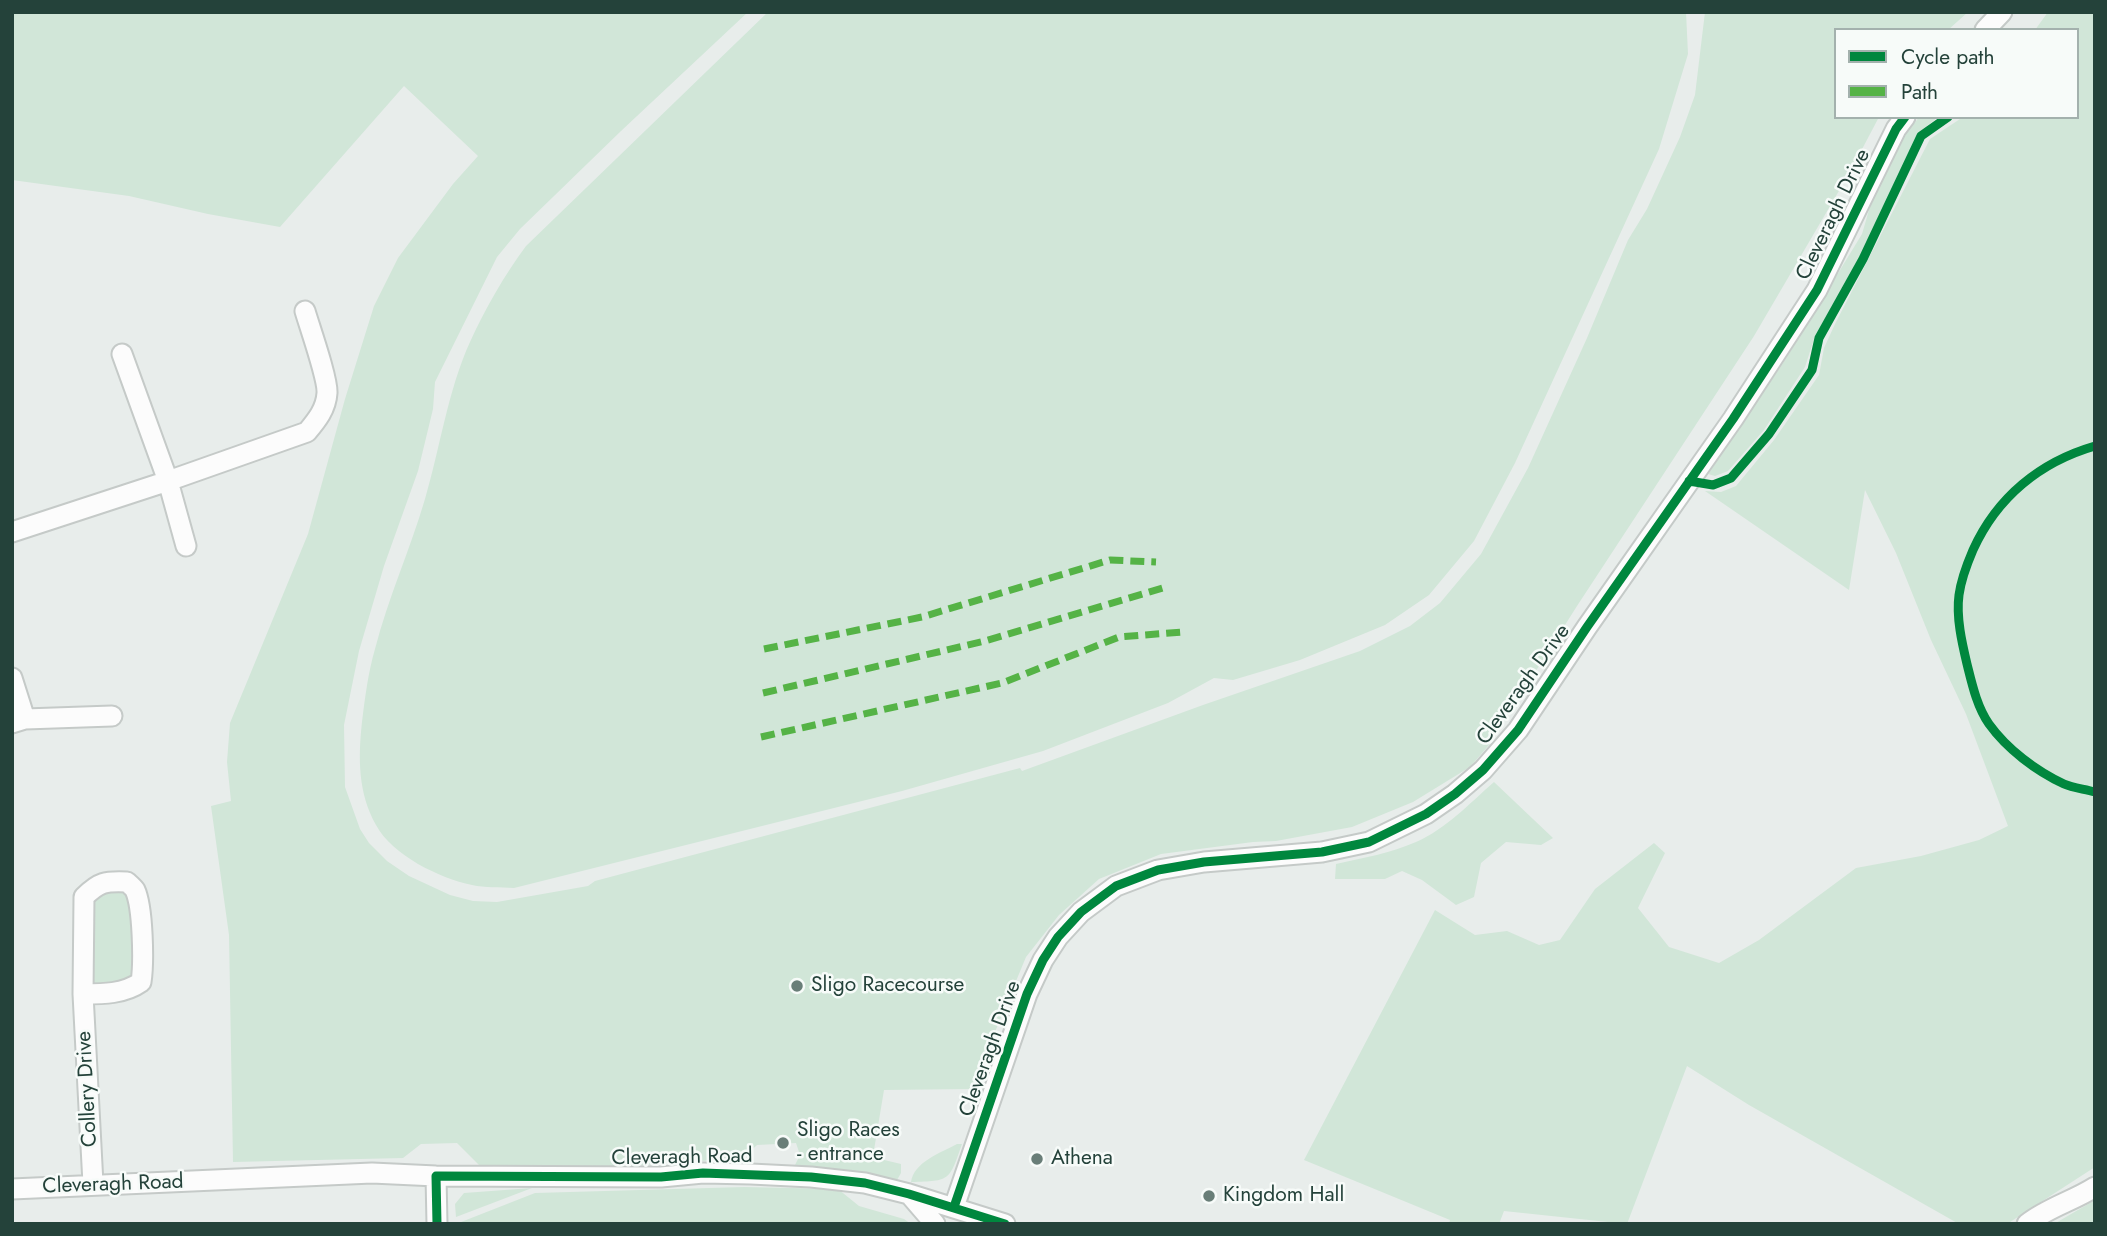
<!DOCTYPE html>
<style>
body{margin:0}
#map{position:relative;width:2107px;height:1236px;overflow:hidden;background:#e8edeb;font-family:Jost,sans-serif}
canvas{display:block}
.frame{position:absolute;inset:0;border:14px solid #24423a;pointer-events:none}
.legend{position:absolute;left:1834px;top:28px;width:245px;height:91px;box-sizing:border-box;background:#f7fbf9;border:2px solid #a3b1ad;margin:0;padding:9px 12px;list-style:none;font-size:21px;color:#24423a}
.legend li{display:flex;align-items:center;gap:14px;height:35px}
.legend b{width:35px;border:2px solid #a3b1ad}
</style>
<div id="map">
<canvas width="2107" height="1236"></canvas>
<div class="frame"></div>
<ul class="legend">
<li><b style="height:9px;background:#00873e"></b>Cycle path</li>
<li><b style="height:9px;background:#55b346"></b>Path</li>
</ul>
</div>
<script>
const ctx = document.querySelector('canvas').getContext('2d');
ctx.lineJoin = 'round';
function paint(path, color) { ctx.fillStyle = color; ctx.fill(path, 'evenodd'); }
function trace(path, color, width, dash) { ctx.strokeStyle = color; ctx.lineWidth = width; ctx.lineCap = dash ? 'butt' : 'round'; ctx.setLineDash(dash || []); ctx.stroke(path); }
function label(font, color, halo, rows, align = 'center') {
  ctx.font = font + ' Jost,sans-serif'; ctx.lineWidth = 5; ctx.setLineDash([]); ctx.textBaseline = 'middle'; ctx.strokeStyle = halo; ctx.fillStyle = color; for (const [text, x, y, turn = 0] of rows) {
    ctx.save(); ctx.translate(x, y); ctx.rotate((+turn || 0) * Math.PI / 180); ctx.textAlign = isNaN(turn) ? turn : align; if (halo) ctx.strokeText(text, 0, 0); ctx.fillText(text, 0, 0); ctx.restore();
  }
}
paint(new Path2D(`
 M12,12H748L621,131L520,229L497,257L435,382L433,409L418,471L384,566L359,651L344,725L345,787L360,829L369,843L387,861L409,876L450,895L473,901L497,902L588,886L595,881L1020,768L1022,771L1203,705L1360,651L1410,626L1440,603L1481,554L1528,468L1587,338L1628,240L1647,209L1680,137L1695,95L1705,12H1968L1948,30H1836V117H1879L1850,172L1754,336L1577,606L1489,745L1470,767L1413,802L1352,827L1276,841L1253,842L1161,854L1099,879L1059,915L1026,957L985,1056L973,1089L884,1090L874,1150L880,1159L901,1164V1173L897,1180L864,1172L795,1165L800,1155L796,1143L757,1145L743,1158L615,1167L479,1165L457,1143L421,1144L403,1158L233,1162L229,935L211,806L231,801L227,762L230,723L308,534L345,399L374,306L398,258L453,184L478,156L404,86L280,227L208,214L129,196L12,180Z
 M768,12H1686L1688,54L1659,149L1515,463L1474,541L1429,595L1385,625L1300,660L1233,680L1214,678L1168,703L1043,751L902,791L514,888C500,887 485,888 472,885C439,878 392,855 376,825C358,793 358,758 362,722C365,698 368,673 375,649C388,598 410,550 425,499C440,448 448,390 470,342C486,307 504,276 526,246Z
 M2048,12H2095V1167L2007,1224H1959L1749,1105L1687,1066L1627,1224L1504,1211L1499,1224H1449L1450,1220L1304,1160L1435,910L1475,935L1507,931L1539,945L1560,940L1595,889L1654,843L1665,853L1638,908L1669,947L1719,963L1759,940L1856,868L1921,856L1979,840L2008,826L1966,714L1931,640L1896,553L1865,490L1849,590L1705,491L1721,492L1736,486L1774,440L1819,375L1824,348L1835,324L1930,139L1963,117H2077V30H2035Z
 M1919,117H1938L1917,134L1861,254L1815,336L1805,367L1764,430L1728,471L1715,476L1708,474L1785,360L1862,234L1874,193L1901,141Z
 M1494,782L1553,838L1541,845L1506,842L1481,863L1474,897L1456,905L1422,880L1402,871L1385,879H1335L1336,864C1363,858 1391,853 1416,842C1446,829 1470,803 1494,782Z
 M121,890C137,901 134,955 136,975L131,981L96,985L92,980L89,902L98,892Z
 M957,1144H962C949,1181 951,1181 911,1182C914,1162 940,1153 957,1144Z
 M744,1187L838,1189L859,1206L904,1219L911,1224H456L535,1193Z
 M532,1188L456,1217L455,1204L464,1193Z
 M2095,1200V1224H2054Z`), '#d1e6d8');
const minor = new Path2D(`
 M1985,30L2002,12
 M122,354L168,481L186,546
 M12,532L168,481L307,432C317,420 326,409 327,393C328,379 310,328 305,311
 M12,678L25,719
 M12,723L25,719L112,716
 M83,994C103,994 124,994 141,982C144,963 143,907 135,890C134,888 128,883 127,882C105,881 99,882 84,897L83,994L93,1184
 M436,1176L437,1224
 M12,1189L372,1173L436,1176L661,1177L703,1173L751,1174L811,1177L865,1183L909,1194L1005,1224
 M910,1195L935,1224
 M954,1207L1027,994L1043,960L1058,937L1081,912L1116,886L1158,870L1204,862L1322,852L1369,842L1426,814L1455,794L1483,770L1518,730L1587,627L1733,419L1817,290L1896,129L1905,117
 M2027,1224C2047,1208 2073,1201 2095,1187`);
trace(minor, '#c5cac8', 23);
trace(minor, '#fcfcfc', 19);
trace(new Path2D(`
 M764,649L922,617L1110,560L1156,562
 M763,693L985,641L1163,588
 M761,737L1002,683L1119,637L1183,632`), '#55b346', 7, [14, 7]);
trace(new Path2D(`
 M2095,446C2040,462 1997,497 1973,550C1967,564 1961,580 1959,595C1956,617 1962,643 1967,664C1972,684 1977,707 1989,724C2007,749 2036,771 2064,784C2073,788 2085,789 2095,792
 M1689,481L1713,485L1731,478L1769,434L1812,370L1819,338L1863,259L1921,136L1948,117
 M954,1207L1027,994L1043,960L1058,937L1081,912L1116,886L1158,870L1204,862L1322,852L1369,842L1426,814L1455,794L1483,770L1518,730L1587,627L1733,419L1817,290L1896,129L1905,117
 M437,1224L436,1176L661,1177L703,1173L811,1177L865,1183L909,1194L1005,1224`), '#00873e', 9);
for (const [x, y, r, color] of [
 [797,986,7,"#697e78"],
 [783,1143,7,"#697e78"],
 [1037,1159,7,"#697e78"],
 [1209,1196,7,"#697e78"]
]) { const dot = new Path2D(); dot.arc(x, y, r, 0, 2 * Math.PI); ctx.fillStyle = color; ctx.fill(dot); trace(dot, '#f7fbf9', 2.5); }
label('21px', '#24423a', '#f7fbf9', [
 ["Cleveragh Drive",1834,215,-64],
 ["Cleveragh Drive",1524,685,-54],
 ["Cleveragh Drive",991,1049,-70],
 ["Collery Drive",88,1089,-93],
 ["Cleveragh Road",682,1158,-1],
 ["Cleveragh Road",113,1185,-2]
]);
label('21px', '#24423a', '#f7fbf9', [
 ["Sligo Racecourse",811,986],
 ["Sligo Races",797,1131],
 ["- entrance",797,1155],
 ["Athena",1051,1159],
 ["Kingdom Hall",1223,1196]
], 'left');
</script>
